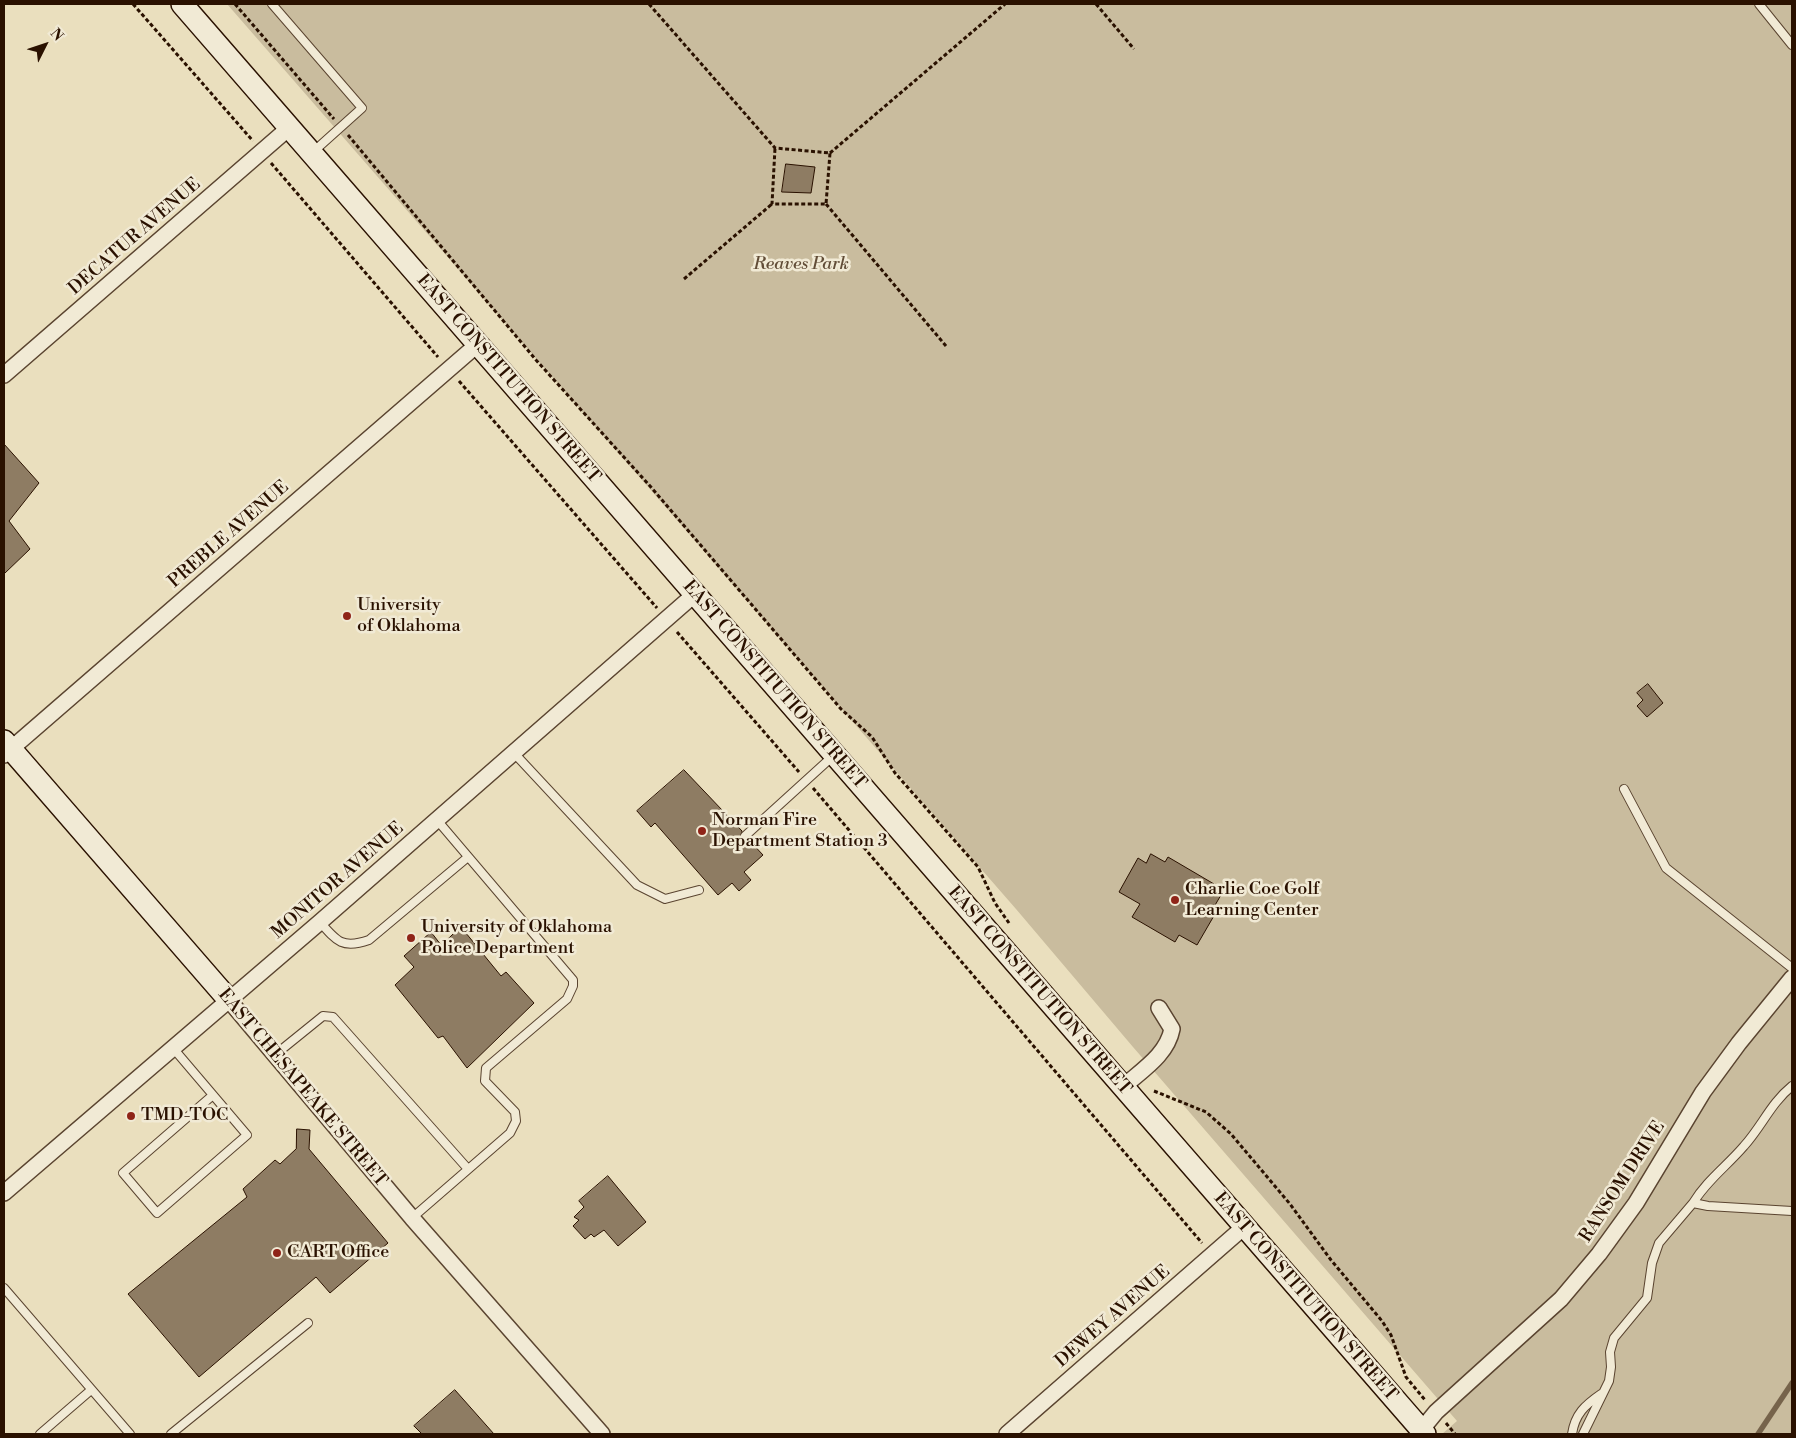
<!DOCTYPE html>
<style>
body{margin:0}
#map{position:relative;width:1796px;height:1438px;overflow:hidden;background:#eadfbe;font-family:"Libre Bodoni",serif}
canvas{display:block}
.frame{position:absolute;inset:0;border:5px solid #2a1100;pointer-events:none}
.north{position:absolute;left:20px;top:20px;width:50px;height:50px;-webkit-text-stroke:4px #f1ead5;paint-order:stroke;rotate:49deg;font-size:14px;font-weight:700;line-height:20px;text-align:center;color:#2a1100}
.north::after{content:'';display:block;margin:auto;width:18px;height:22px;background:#2a1100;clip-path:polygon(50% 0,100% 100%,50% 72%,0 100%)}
</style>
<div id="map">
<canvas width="1796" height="1438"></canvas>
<div class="frame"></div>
<div class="north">N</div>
</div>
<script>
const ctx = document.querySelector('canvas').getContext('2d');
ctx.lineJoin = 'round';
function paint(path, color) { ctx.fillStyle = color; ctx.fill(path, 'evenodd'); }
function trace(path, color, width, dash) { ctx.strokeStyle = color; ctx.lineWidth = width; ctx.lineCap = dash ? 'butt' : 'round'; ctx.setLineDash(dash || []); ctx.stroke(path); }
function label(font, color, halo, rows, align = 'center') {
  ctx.font = font + ' "Libre Bodoni",serif'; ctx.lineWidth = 5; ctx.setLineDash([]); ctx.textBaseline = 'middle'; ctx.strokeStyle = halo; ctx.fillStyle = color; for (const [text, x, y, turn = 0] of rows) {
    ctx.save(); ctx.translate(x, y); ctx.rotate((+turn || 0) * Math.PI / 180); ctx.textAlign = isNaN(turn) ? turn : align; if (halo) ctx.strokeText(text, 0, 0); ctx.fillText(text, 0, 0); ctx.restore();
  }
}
paint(new Path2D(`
 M227,4H1792V1434H1442L1457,1421L1133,1047L1016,909Z`), '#c9bc9e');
trace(new Path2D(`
 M1758,1434L1792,1383`), '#76634b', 5.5);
const building = new Path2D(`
 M786,164L815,167L811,193L782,192Z
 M4,444L39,483L9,521L30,549L4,574Z
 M1648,684L1663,703L1647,717L1637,706L1643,700L1637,693Z
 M684,770L742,831L741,839L744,841L749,840L763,855L744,872L751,880L739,891L732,883L718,895L655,823L651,827L637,811Z
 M1151,854L1165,862L1168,857L1214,884L1211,889L1221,895L1211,912L1215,914L1197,945L1179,935L1175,942L1132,917L1140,904L1119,892L1138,858L1146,863Z
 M461,927L501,976L506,972L534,1003L467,1068L443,1036L438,1038L395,985L414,967L404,956L431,932L441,945Z
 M297,1129L310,1130L309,1149L388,1243L330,1293L316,1277L199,1377L128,1294L247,1197L243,1189L275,1160L280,1164L296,1149Z
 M608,1176L646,1222L618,1246L604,1230L594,1237L591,1234L585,1239L573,1226L579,1220L574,1217L584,1207L579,1201Z
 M455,1390L494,1434H422L414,1426Z`);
paint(building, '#8e7c63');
trace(building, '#2a1100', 1);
const lane = new Path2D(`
 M272,4L362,108L313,152
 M1759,4L1792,45
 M514,753L637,885L665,899L699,890
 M1624,789L1666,868L1792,968
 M745,836L833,756
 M320,922C337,942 343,949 369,940L468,857
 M173,1048L247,1135L157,1213L123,1173L213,1095
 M276,1054L323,1016L333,1017L468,1169
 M1693,1203C1707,1180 1727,1166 1744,1146C1762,1126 1771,1103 1792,1086
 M412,1218L510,1133L516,1121L515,1112L485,1081L486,1068L567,999L573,986V980L437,820
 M4,1288L130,1434
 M40,1434L91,1390
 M171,1434L308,1323
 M1572,1434C1575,1414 1585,1405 1601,1394
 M1583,1434L1609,1381L1611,1367L1610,1352L1614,1338L1647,1298L1652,1263L1659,1243L1693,1203L1708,1206L1792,1211`);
const street = new Path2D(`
 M4,375L290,127
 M4,755L478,344
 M228,999L412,1218L602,1434
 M1123,1087C1142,1070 1167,1055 1172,1029L1159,1008
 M4,1193L320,922L695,594
 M1007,1434L1244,1227
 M1418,1434L1436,1412L1561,1299L1599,1254L1636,1203L1703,1092L1739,1043L1792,978`);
const secondary = new Path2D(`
 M182,4L1425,1434
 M4,741L228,999`);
trace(lane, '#5a4430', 10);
trace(street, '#5a4430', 18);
trace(secondary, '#2a1100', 24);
trace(new Path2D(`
 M133,4L253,141
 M235,4L334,119
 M649,4L775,148L830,153L826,204H772L775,148
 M1096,4L1134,49
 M348,135L536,360L650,486L841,709L872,737L895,773L978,867L995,903L1009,923
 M830,153L1005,4
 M271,163L438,357
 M826,204L946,346
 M684,279L772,204
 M459,381L657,608
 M677,632L799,772
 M813,788L1202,1243
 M1154,1091L1206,1112L1231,1134L1290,1204L1331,1260L1382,1321L1391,1335L1406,1377L1425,1400
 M1446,1423L1455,1434`), '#2a1100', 3, [4, 2.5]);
trace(lane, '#f1ead5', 8);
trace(street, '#f1ead5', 15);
trace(secondary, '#f1ead5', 21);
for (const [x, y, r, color] of [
 [347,616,5,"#8f2418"],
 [702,831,5,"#8f2418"],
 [1175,900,5,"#8f2418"],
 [411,938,5,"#8f2418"],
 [131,1116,5,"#8f2418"],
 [277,1253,5,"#8f2418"]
]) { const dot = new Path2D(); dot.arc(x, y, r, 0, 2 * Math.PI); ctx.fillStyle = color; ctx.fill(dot); trace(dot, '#f1ead5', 2); }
label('18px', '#2a1100', '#f1ead5', [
 ["DECATUR AVENUE",135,237,-41],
 ["EAST CONSTITUTION STREET",508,379,49],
 ["PREBLE AVENUE",229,535,-41],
 ["EAST CONSTITUTION STREET",774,685,49],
 ["MONITOR AVENUE",338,881,-41],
 ["EAST CONSTITUTION STREET",1039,991,49],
 ["EAST CHESAPEAKE STREET",302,1088,50],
 ["RANSOM DRIVE",1623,1182,-57],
 ["EAST CONSTITUTION STREET",1305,1297,49],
 ["DEWEY AVENUE",1113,1317,-41]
]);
label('italic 18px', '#624d37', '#f1ead5', [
 ["Reaves Park",801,265]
]);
label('18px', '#2a1100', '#f1ead5', [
 ["University",357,606],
 ["of Oklahoma",357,627],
 ["Norman Fire",712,821],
 ["Department Station 3",712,842],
 ["Charlie Coe Golf",1185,890],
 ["Learning Center",1185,911],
 ["University of Oklahoma",421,928],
 ["Police Department",421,949],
 ["TMD-TOC",141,1116],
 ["CART Office",287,1253]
], 'left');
</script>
